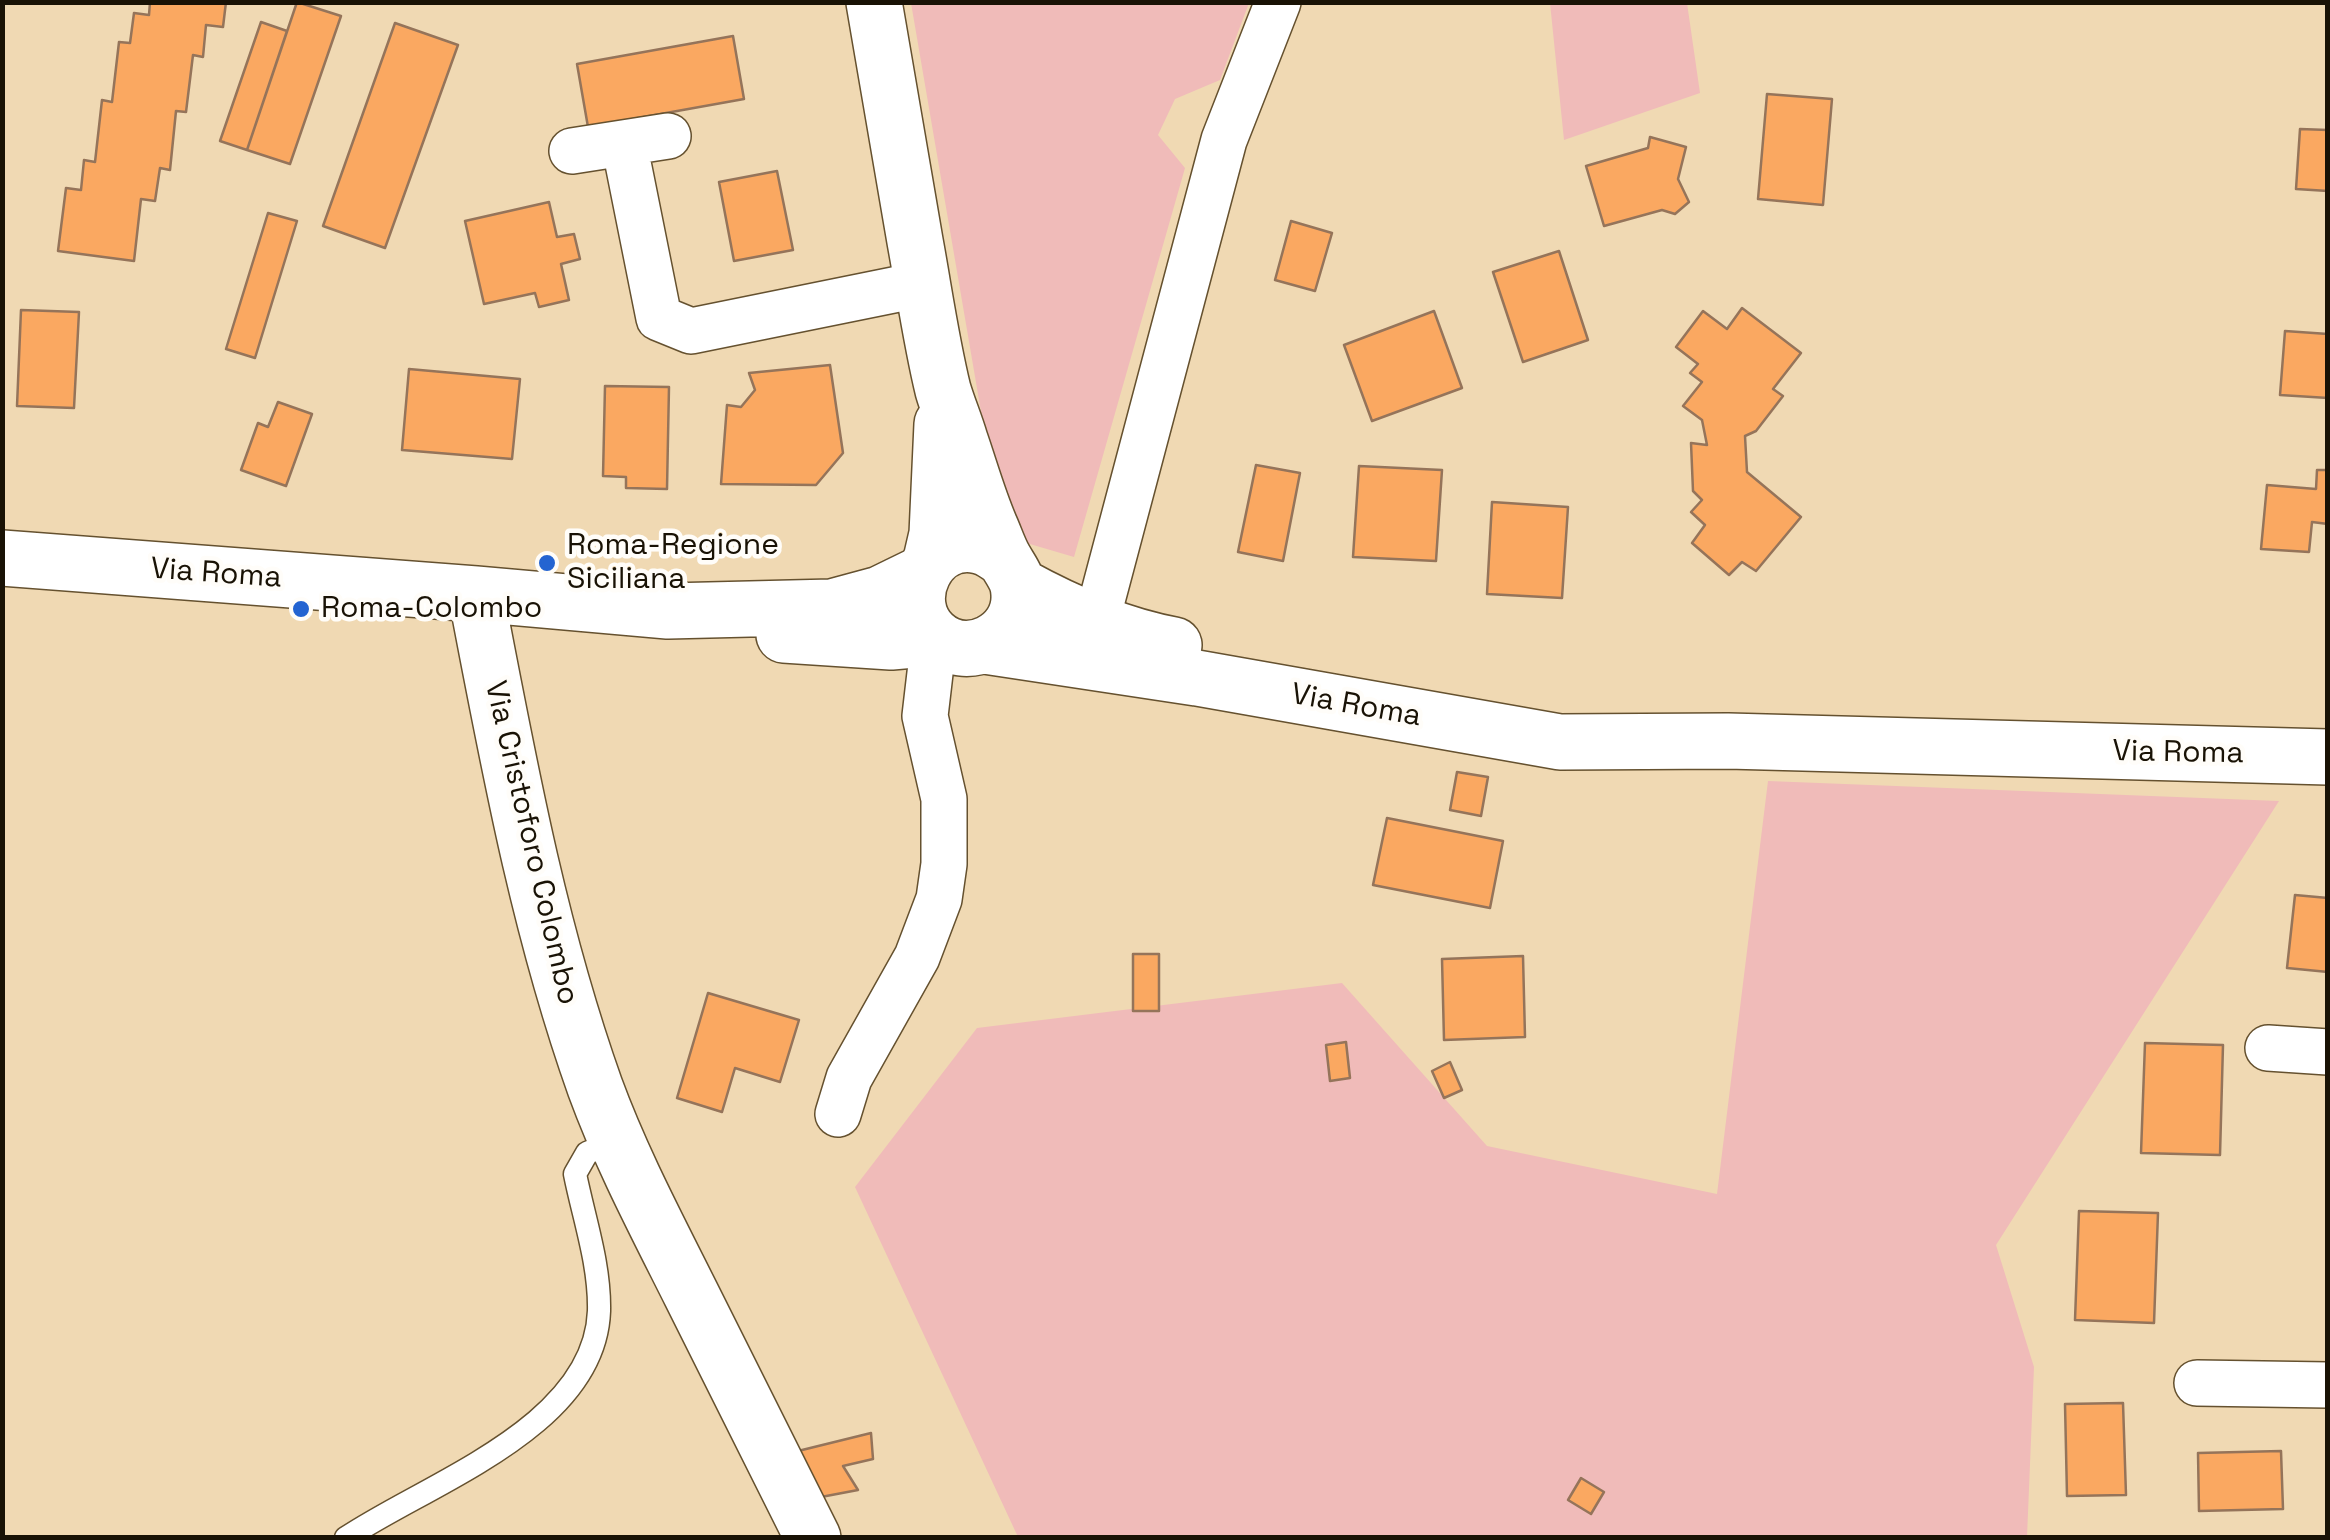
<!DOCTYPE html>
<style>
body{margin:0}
#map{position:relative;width:2330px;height:1540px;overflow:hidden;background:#f0d9b3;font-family:"Space Grotesk",sans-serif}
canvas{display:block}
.frame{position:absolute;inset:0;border:5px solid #191205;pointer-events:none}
</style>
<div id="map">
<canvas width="2330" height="1540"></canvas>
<div class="frame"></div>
</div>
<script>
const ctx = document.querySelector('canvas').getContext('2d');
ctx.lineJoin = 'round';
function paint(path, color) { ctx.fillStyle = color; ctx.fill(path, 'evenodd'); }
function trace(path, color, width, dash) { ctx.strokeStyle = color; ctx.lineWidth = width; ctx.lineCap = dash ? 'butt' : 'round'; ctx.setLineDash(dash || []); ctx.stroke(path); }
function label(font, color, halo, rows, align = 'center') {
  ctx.font = font + ' "Space Grotesk",sans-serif'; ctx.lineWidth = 9; ctx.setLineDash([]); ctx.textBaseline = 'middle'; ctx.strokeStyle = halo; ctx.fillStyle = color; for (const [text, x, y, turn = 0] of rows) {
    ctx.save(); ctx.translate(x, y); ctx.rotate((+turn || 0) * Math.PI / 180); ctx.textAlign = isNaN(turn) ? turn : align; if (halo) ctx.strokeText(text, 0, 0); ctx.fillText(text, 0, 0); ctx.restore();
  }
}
paint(new Path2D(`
 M911,3H1249L1220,80L1175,99L1158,135L1185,168L1074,557L1023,542L991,470Z
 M1550,3H1687L1700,93L1564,140Z
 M1768,781L2279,801L1996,1245L2034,1367L2027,1537H1018L855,1187L977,1028L1342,983L1487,1146L1717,1194Z`), '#f0bbb9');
const building = new Path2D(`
 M150,2H226L223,27L206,25L203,57L193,55L186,112L176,111L170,170L160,168L155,201L141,199L134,261L58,251L66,188L81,190L84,160L95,162L102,100L112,102L119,42L130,43L134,13L149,15Z
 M297,2L341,16L290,164L247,150Z
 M261,22L287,31L247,150L220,141Z
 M395,23L458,45L385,248L323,226Z
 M733,36L744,99L588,127L577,64Z
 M1767,94L1832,99L1823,205L1758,199Z
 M2300,129L2328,130V191L2296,189Z
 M1650,137L1686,147L1678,179L1689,202L1675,214L1662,210L1604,226L1586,166L1648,148Z
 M777,171L793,250L734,261L719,182Z
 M549,202L557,237L574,234L580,259L561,264L569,300L539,307L535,293L484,304L465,221Z
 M268,213L297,221L255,358L226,349Z
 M1291,221L1332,233L1315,291L1275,280Z
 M1559,251L1588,340L1523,362L1493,272Z
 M1742,308L1801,353L1773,389L1783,396L1756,431L1745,436L1747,472L1801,517L1756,571L1742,562L1729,575L1692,543L1705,525L1691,512L1702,500L1693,491L1691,443L1707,445L1702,420L1683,406L1702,382L1690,373L1698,364L1676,347L1703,311L1727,329Z
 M21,310L79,312L74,408L17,406Z
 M1434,311L1462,388L1372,421L1344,345Z
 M2285,331L2328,334V398L2280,395Z
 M830,365L843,453L816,485L721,484L727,405L741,407L755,390L749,373Z
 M409,369L520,379L512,459L402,450Z
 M605,386L669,387L667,489L626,488V477L603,476Z
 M278,402L312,414L286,486L241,470L258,423L268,427Z
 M1256,465L1300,473L1283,561L1238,552Z
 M1359,466L1442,470L1436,561L1353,557Z
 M2317,470H2328V524L2312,522L2309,552L2261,549L2267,485L2316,489Z
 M1492,502L1568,507L1562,598L1487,594Z
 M1457,772L1488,777L1481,816L1450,810Z
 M1387,818L1503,841L1490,908L1373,885Z
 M2295,895L2328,898V972L2287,968Z
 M1133,954H1159V1011H1133Z
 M1523,956L1525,1037L1444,1040L1442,959Z
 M708,993L799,1020L780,1082L735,1068L722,1112L677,1098Z
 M1346,1042L1350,1078L1330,1081L1326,1045Z
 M2145,1043L2223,1045L2220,1155L2141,1153Z
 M1450,1062L1462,1090L1444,1098L1432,1071Z
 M2079,1211L2158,1213L2154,1323L2075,1320Z
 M2123,1403L2126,1495L2067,1496L2065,1404Z
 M871,1433L873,1459L843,1466L858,1490L821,1497L798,1451Z
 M2281,1451L2283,1509L2199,1511L2198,1453Z
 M1581,1478L1604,1492L1591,1514L1568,1500Z`);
paint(building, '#faa861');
trace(building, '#95745a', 2.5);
const service = new Path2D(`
 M346,1538C428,1483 595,1427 599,1311C600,1264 584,1219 575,1174L587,1153L618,1140`);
const minor = new Path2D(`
 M624,143L659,318L691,331L923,284
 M572,151L668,136
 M1096,623L1224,140L1278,2
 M2268,1048L2328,1052
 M838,1114L849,1078L917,957L939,899L944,864V799L925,716L932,656L944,643
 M2197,1383L2328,1385`);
const tertiary = new Path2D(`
 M874,2C888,82 902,162 915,241C924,290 931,341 943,390C948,407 955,423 960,440C970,469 978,498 990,526C995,537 999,550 1005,560C1012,572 1019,580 1019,595C1021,639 966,666 933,635C897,601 928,534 979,546C989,548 997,554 1005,560
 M2,558L476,594L668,611L832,607L880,594L921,574
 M931,560L937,534L942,424
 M1018,585C1067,612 1119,635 1174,645
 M476,594C508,760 538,927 595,1087C621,1158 657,1226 691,1294C732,1375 772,1457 813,1538
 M784,635L891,642L936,638
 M985,646L1197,678L1560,742L1728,741L2328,757`);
trace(service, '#65512f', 25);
trace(minor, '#65512f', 48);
trace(tertiary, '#65512f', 58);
trace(service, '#fff', 22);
trace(minor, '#fff', 45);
trace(tertiary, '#fff', 55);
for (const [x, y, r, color] of [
 [547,563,10,"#2464d1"],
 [301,609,10,"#2464d1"]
]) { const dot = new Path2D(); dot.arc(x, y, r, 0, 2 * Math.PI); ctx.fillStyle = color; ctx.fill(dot); trace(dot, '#fffdf9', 4); }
label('30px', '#191205', '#fffdf9', [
 ["Roma-Regione",567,546],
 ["Siciliana",567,580],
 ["Roma-Colombo",321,609]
], 'left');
label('30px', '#191205', '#fffdf9', [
 ["Via Roma",216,574,4],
 ["Via Roma",1356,706,10],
 ["Via Roma",2178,753,1],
 ["Via Cristoforo Colombo",531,843,77]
]);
</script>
